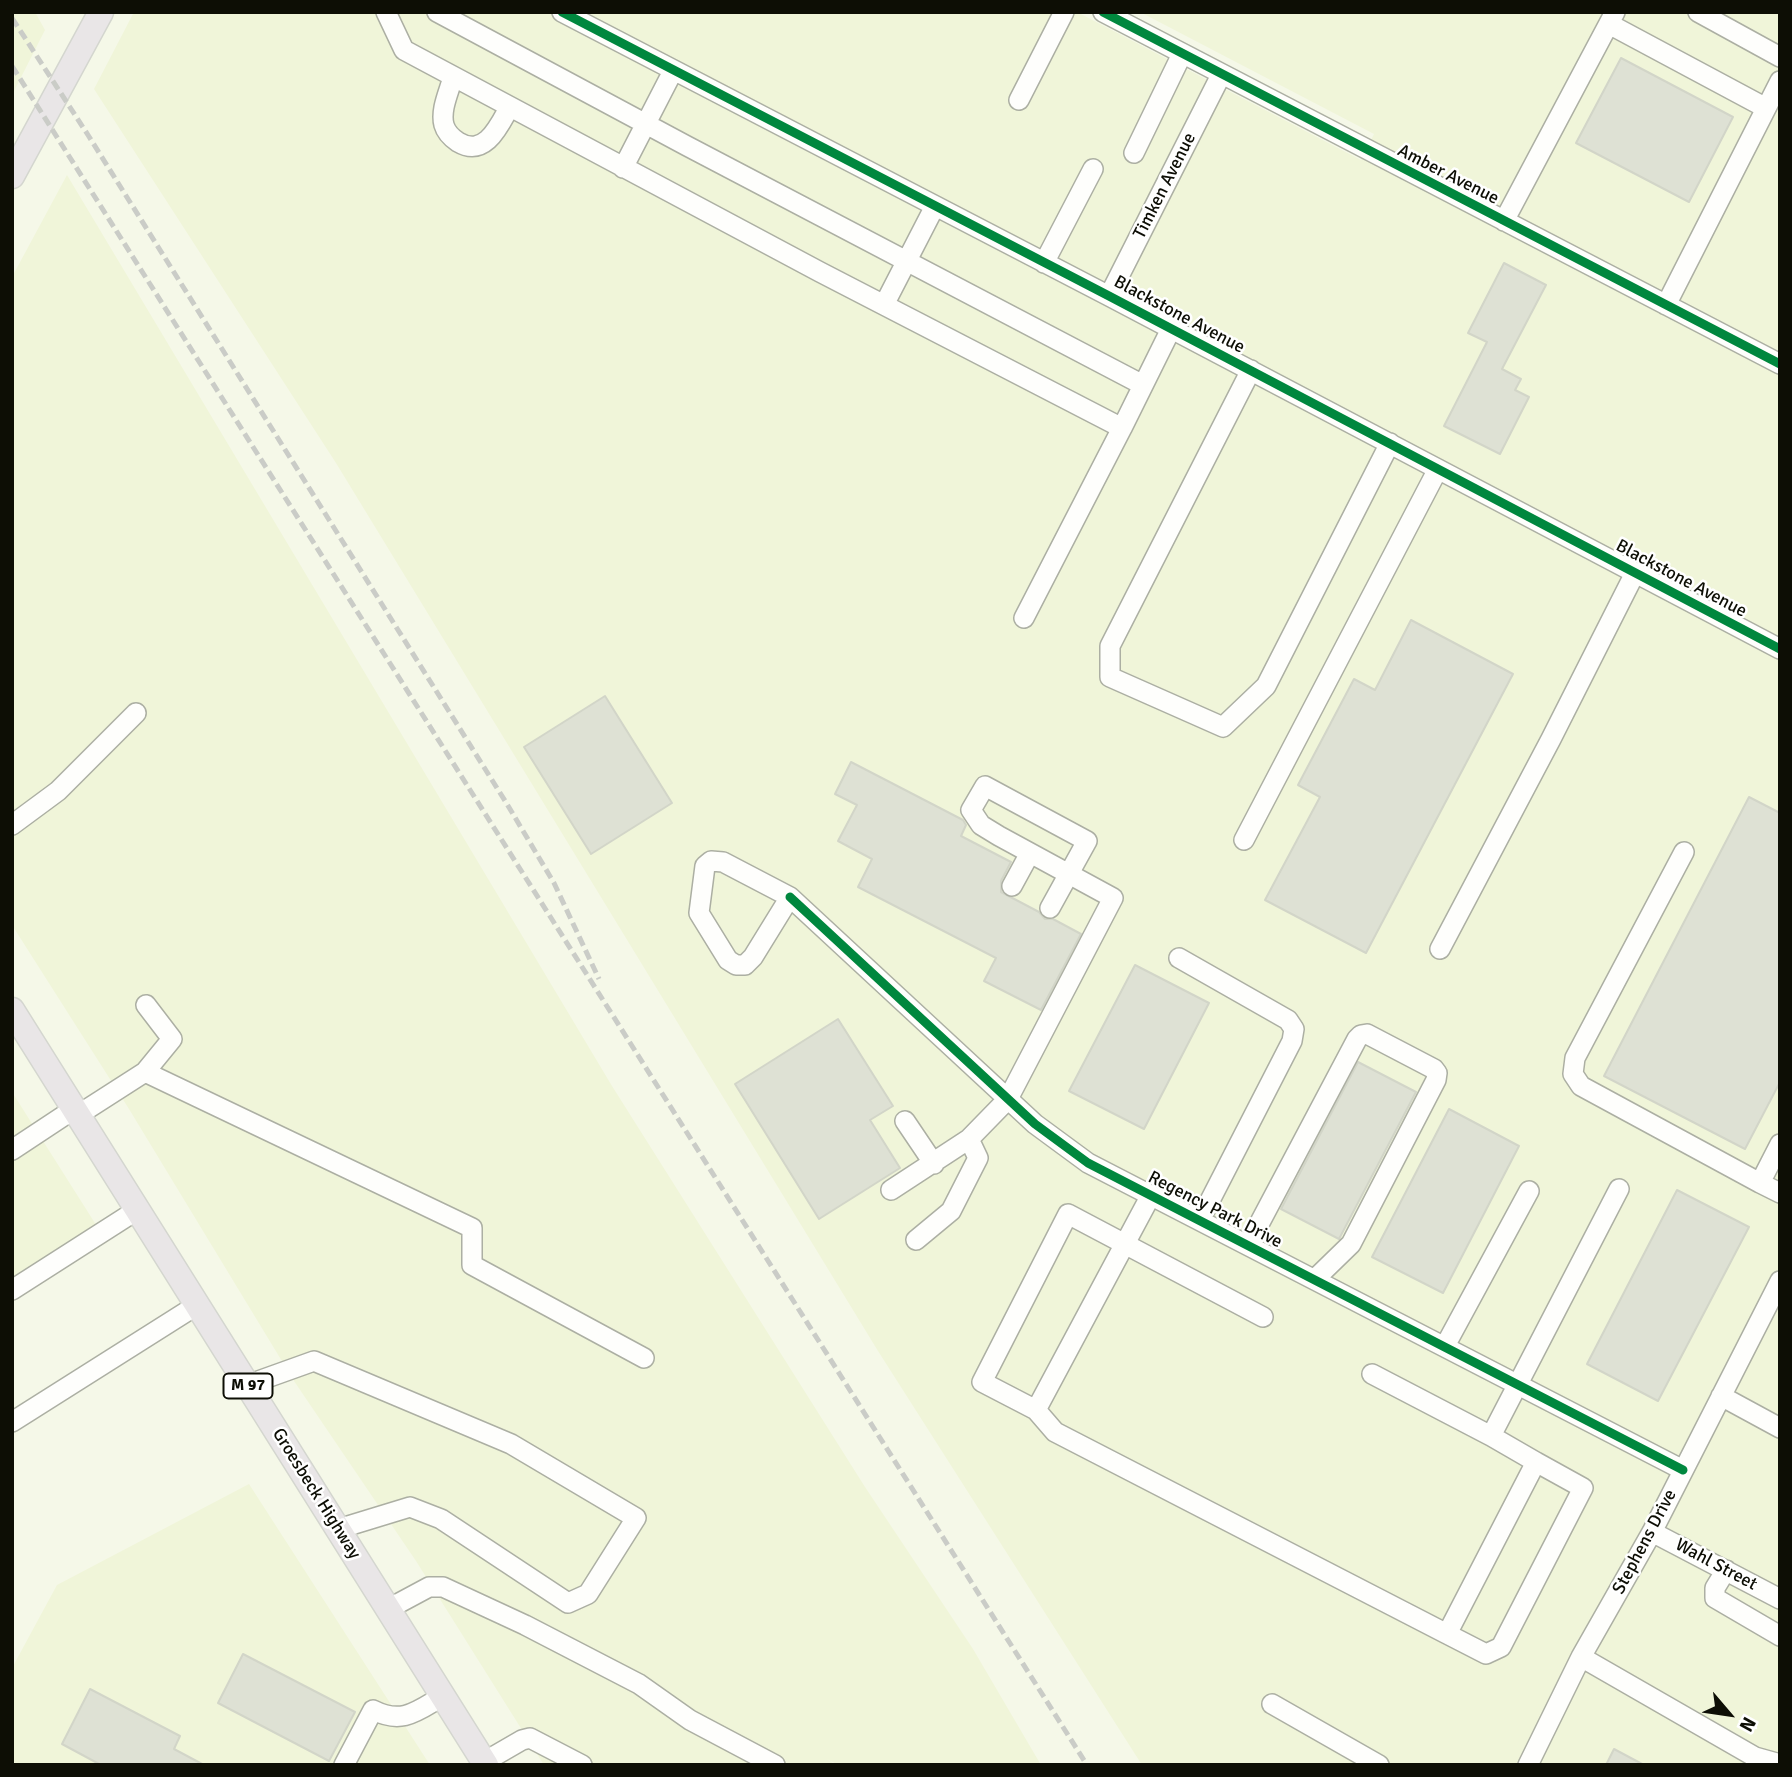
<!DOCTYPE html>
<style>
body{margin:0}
#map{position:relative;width:1792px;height:1777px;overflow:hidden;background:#f5f8e8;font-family:Signika,sans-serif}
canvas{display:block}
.frame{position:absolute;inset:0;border:14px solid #0d0e05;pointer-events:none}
.north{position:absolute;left:1694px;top:1679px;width:70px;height:70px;-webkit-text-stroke:5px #fff;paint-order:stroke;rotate:119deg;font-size:19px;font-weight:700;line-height:28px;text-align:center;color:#0d0e05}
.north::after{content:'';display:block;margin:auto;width:24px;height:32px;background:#0d0e05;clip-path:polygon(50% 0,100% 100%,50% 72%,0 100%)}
</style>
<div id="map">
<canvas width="1792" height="1777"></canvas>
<div class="frame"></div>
<div class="north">N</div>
</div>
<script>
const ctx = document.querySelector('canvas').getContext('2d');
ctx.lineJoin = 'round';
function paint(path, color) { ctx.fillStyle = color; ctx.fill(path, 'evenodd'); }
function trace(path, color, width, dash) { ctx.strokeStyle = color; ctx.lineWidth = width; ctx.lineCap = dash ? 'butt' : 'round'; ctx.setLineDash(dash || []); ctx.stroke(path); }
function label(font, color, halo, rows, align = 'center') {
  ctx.font = font + ' Signika,sans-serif'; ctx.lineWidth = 5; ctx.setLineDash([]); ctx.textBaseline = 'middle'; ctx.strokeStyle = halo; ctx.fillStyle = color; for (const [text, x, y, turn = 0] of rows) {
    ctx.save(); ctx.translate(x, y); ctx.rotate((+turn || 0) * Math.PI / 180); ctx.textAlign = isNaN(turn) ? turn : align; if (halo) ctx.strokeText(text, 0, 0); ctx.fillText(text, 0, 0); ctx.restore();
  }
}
paint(new Path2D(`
 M12,12H35L45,30L12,95Z
 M134,12H1077L1361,160L1374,134L1140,12H1780V1765H1142L878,1351L336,463L94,89Z
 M67,175L612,1086L865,1487L973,1649L1041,1765H838L827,1759L836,1765H544L416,1561L294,1381L129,1109L12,925V277Z
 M12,1092L105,1239L12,1297Z
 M249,1484L430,1765H12V1668L57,1585Z`), '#f0f5d9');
const building = new Path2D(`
 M1621,58L1733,117L1689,202L1576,143Z
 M1504,263L1546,285L1502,369L1521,379L1515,390L1529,397L1500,454L1444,426L1487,342L1468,333Z
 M1411,620L1513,674L1366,953L1265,900L1320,797L1298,785L1354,679L1375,690Z
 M605,696L672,803L591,854L524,747Z
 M851,762L963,820L966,825L961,836L1011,862L1001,881V892L1039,912L1045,919H1053L1081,934L1041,1010L984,981L996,958L858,887L872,859L838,841L857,805L835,794Z
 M1749,797L1780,813V1082L1745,1149L1604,1076Z
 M1135,965L1209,1003L1144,1129L1069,1091Z
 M838,1019L893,1106L870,1120L900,1168L819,1219L735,1084Z
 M1358,1062L1416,1092L1339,1239L1281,1209Z
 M1449,1109L1519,1146L1443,1293L1372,1257Z
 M1677,1190L1749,1227L1658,1401L1587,1364Z
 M243,1654L355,1712L329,1761L218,1703Z
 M90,1689L180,1736L174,1749L204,1765H101L62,1744Z
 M1614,1749L1644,1765H1606Z`);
paint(building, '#dee1d4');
trace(building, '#d2d5c8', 2);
const minor = new Path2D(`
 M386,12L404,50L820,272L1122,428L1171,329
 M437,12L687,146L1143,385
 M562,12L1109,296L1780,649
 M1103,12L1780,364
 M1698,12L1780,57
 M1609,24L1766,108
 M453,77C449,92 440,110 444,125C446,132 452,138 458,142C485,158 499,126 509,108
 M1019,100L1064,12
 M1134,153L1182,54
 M623,168L673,71
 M1504,221L1615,12
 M1044,263L1093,169
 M1109,296L1221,75
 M884,305L935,206
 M1666,305L1780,81
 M1251,370L1110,646V677L1223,727L1266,686L1390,443
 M1024,618L1122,428
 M12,825L58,791L136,713
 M1244,840L1438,469
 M1684,852L1575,1058L1573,1074L1581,1086L1760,1183
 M1012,886L1030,853
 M790,897L753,957L745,965H736L728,960L699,913L705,866L711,861L723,862L790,897L1035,1124L1088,1163L1683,1470
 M1440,949L1551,739L1635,573
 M1179,958L1288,1020L1294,1029L1292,1041L1200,1220
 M145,1072L172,1039L146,1005
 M78,1115L145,1072L472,1228V1265L644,1358
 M905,1121L934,1164
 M1780,1144L1760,1183L1780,1193
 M12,1150L74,1109
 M891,1190L969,1139L1008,1099L1113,898L999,836L981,825L971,810L985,786L1087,841L1050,908
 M1151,1195L1036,1410L1055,1432L1447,1634L1536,1462L1491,1436L1619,1189
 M916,1240L951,1211L978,1158L969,1139
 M1248,1245L1357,1039L1361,1035L1367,1034L1434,1069L1437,1073L1436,1080L1351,1244L1315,1279
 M12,1290L137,1210
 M1445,1346L1529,1191
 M1372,1374L1491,1436
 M247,1385L314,1361L511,1444L636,1518L588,1594L568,1603L441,1519L410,1507L338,1529
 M1721,1396L1780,1428
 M1036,1410L982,1382L1068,1214L1263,1317
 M12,1422L197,1305
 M1652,1532L1780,1599
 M1726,1570L1715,1588V1598L1780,1636
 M388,1609L429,1587H443L525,1625L639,1684L690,1720L775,1765
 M1447,1634L1486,1654L1501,1647L1583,1488L1536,1462
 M1581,1657L1755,1757L1780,1764
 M1272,1704L1379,1765
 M484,1762L522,1740L530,1738L582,1765
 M344,1765L373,1710C403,1725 417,1711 443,1696
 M1528,1765L1581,1657L1652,1532L1780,1281`);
const major = new Path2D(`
 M12,176L101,12
 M12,1010L486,1765`);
trace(minor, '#acafa3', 22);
trace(major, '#d4d6cf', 27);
trace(minor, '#fefefc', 19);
trace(major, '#e9e6e7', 24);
trace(new Path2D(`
 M12,18L88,135L507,804L554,883L599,979
 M12,66L1087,1765`), '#caccc7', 5, [10, 5]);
trace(new Path2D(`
 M562,12L1109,296L1780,649
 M1103,12L1780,364
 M790,897L1035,1124L1088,1163L1683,1470`), '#00873e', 9);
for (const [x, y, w] of [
 [248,1386,49]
]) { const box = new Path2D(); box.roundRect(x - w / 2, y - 12.5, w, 25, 5); ctx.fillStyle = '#fff'; ctx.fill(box); trace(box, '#0d0e05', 2); }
label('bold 16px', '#0d0e05', null, [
 ["M 97",248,1386]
]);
label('18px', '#0d0e05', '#fff', [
 ["Amber Avenue",1448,175,27],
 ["Timken Avenue",1165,186,-63],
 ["Blackstone Avenue",1179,315,28],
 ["Blackstone Avenue",1681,579,28],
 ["Regency Park Drive",1215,1210,27],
 ["Groesbeck Highway",316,1494,58],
 ["Stephens Drive",1645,1542,-62],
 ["Wahl Street",1716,1565,28]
]);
</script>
